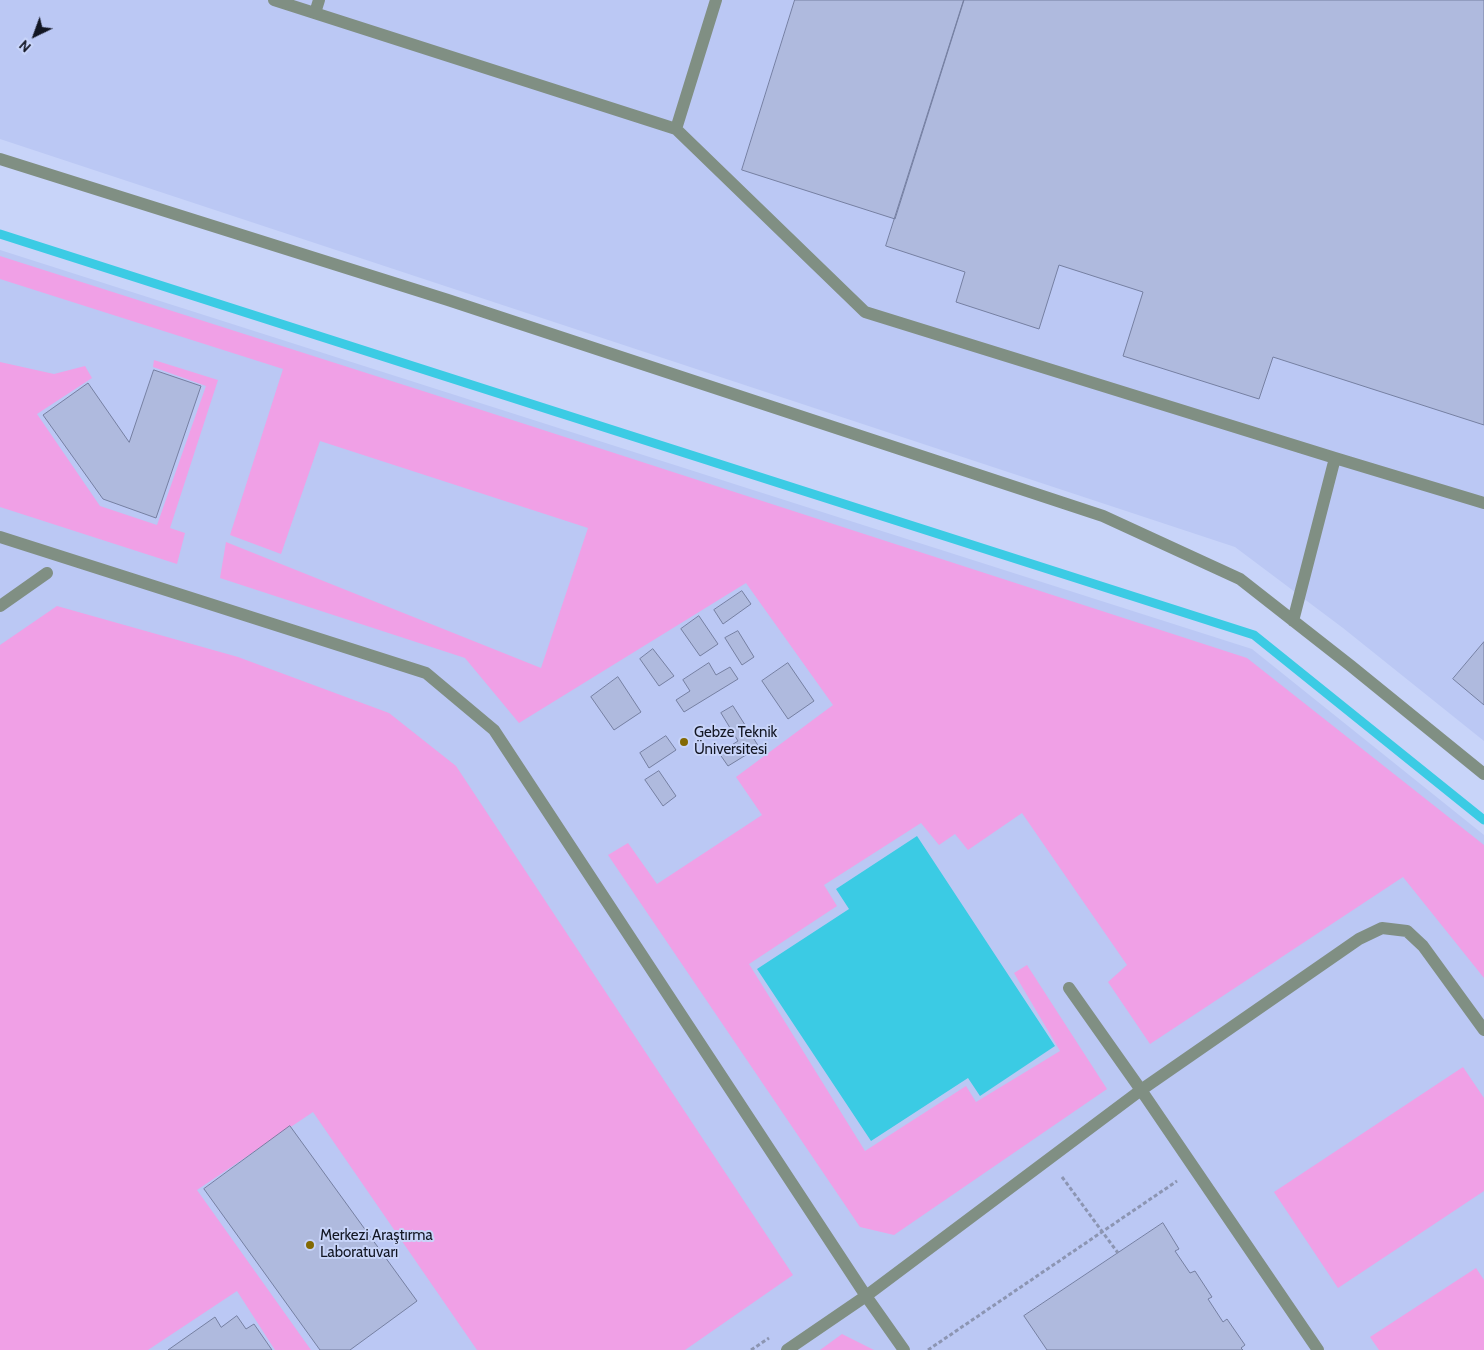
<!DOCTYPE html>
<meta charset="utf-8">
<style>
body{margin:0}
#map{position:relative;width:1484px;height:1350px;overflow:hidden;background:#c8d4f9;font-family:Cabin,sans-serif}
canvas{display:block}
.north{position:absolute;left:10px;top:10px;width:50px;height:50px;-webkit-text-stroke:4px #c8d4f9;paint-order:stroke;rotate:222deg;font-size:14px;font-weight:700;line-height:20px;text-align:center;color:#121623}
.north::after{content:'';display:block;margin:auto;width:18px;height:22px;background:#121623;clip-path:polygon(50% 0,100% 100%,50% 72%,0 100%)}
</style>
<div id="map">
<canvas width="1484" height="1350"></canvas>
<div class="north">N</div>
</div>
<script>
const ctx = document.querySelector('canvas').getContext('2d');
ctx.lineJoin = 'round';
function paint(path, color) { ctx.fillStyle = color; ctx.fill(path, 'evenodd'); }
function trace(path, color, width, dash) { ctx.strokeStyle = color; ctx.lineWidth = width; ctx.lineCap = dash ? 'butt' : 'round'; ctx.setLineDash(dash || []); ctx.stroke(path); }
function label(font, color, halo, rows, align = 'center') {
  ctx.font = font + ' Cabin,sans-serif'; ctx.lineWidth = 4; ctx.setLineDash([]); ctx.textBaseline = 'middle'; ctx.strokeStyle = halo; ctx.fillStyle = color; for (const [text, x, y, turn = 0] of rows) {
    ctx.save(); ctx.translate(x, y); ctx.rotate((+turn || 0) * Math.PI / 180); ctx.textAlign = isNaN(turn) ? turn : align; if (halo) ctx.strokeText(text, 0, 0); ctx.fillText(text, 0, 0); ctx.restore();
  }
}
paint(new Path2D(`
 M0,0H1484V741L1343,628L1235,547L0,139Z
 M0,250L1252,649L1484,835V1350H0Z`), '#bbc8f4');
paint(new Path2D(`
 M0,256L426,392L1247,658L1484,845V978L1403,877L1150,1044L1108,982L1127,965L1022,813L968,850L955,834L939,845L921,823L824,885L837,906L749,964L865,1151L966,1086L976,1102L1060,1051L1014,973L1027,965L1107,1089L894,1235L860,1227L608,855L628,843L657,884L762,815L736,777L833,705L746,583L519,723L465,658L220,578L226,542L541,668L588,528L320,441L281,554L230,535L283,369L0,279Z
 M154,360L218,380L170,528L185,533L177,564L0,507V362L54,374L85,366L92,378L37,414L100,506L157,525L206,386L153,367Z
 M57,606L238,657L389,713L456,766L793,1275L685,1350H477L313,1112L197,1190L311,1350H275L237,1291L148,1350H0V645Z
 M1463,1067L1484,1098V1191L1338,1288L1274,1192Z
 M1476,1268L1484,1280V1350H1379L1370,1337Z
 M842,1334L874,1350H820Z`), '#f0a0e6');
paint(new Path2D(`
 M917,836L1055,1046L980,1096L968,1078L871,1141L757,969L849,909L836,889Z`), '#3bcbe4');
trace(new Path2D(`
 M0,234L1254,635L1484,820`), '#3bcbe4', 9);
const building = new Path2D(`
 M795,0H964L895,219L742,170Z
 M964,0H1484V425L1273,357L1259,399L1123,356L1143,292L1059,265L1039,329L956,302L965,272L886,246Z
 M154,370L201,386L156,518L103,499L43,415L88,383L129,442Z
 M742,591L751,604L723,624L714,610Z
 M699,616L718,644L700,656L681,629Z
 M738,631L754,657L742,665L725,638Z
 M1484,642V705L1453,679Z
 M653,649L674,676L659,686L640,659Z
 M709,663L716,675L730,667L738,679L684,712L676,700L690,691L683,680Z
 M788,663L814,701L788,719L762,681Z
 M618,677L641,712L614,730L591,697Z
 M733,706L759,747L728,766L719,753L738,741L721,713Z
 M666,736L676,750L649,768L640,753Z
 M659,771L676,796L663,806L645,780Z
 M290,1126L417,1301L350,1350H320L204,1189Z
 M1163,1223L1179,1249L1175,1251L1190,1273L1195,1271L1212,1297L1208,1299L1223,1322L1227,1319L1245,1345L1241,1348L1243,1350H1047L1024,1316Z
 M237,1316L246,1329L254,1324L272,1350H168L215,1317L221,1327Z`);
paint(building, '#afbade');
trace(building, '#7680a2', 1);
trace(new Path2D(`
 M1062,1177L1118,1253
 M751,1350L769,1338
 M928,1350L1177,1181`), '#8c95b2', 3, [4, 2.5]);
trace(new Path2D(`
 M274,0L676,129L865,312L1335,458L1484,503
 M315,13L319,0
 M676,129L716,0
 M0,159L448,300L1103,516L1240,579L1351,666L1484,774
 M0,537L426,673L494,730L866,1296L904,1350
 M0,606L47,573
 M1293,621L1335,458
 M1069,988L1141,1090L1318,1350
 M787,1350L866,1296L1141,1090L1359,939L1382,928L1407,931L1423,946L1484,1030`), '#808f83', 12);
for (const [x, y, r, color] of [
 [684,742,5,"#836902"],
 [310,1245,5,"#836902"]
]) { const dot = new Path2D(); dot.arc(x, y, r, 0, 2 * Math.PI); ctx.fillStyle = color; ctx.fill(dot); trace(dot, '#c8d4f9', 2); }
label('15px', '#121623', '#c8d4f9', [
 ["Gebze Teknik",694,733],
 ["Üniversitesi",694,750],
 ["Merkezi Araştırma",320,1236],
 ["Laboratuvarı",320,1253]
], 'left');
</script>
